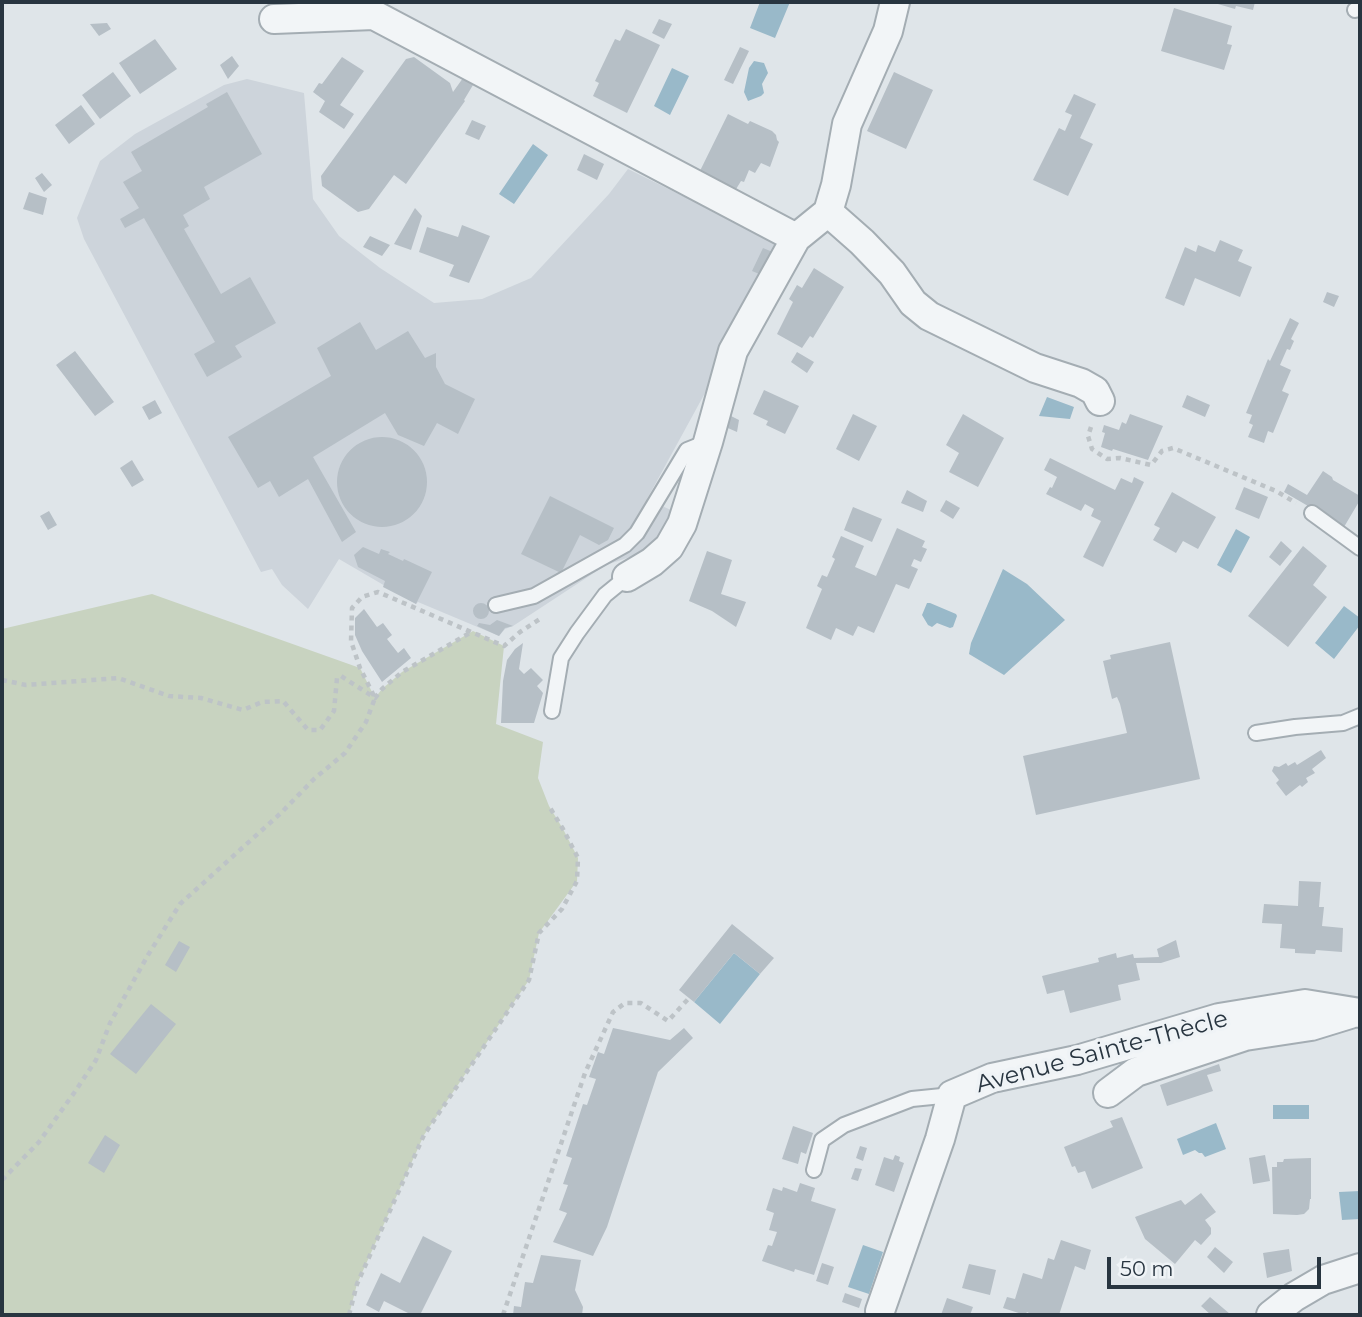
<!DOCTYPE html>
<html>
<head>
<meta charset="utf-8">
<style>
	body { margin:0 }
	#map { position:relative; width:1362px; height:1317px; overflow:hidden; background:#dfe5e9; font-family:Montserrat,sans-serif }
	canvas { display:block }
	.frame { position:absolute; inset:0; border:4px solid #283540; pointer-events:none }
	.scale { position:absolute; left:1107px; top:1257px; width:214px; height:32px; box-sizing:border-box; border:4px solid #283540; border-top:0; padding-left:9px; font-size:21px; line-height:24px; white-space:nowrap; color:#283540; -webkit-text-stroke:5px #eff3f6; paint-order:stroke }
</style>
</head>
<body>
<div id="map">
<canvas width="1362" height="1317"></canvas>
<div class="frame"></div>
<div class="scale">50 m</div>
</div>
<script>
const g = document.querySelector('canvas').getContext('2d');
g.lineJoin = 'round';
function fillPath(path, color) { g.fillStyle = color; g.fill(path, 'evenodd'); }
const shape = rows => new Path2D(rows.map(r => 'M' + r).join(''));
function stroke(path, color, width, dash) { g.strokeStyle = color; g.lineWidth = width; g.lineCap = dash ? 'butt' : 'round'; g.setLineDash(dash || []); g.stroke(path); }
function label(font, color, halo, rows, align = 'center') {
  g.font = font + ' Montserrat,sans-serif'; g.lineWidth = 7; g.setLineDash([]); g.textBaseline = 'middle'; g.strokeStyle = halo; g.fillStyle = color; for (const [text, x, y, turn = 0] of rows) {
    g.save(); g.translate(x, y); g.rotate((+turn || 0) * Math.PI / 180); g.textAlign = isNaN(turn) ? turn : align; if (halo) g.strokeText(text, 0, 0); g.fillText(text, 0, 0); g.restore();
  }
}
fillPath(shape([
	[247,79,304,93,313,199,339,236,380,268,434,303,482,299,531,278,609,194,628,169,778,243,705,393,647,499,673,511,663,533,642,553,606,565,513,626,505,629,499,636,418,602,416,604,339,559,308,609,282,585,272,569,261,572,84,239,77,218,100,161,135,134,224,85]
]), '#cdd4db');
fillPath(shape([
	[152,594,360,668,375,698,382,689,402,672,473,631,504,646,496,724,543,742,538,778,549,806,563,829,578,858,577,881,539,933,529,980,424,1135,357,1284,349,1315,2,1315,2,629]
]), '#c8d3c0');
fillPath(shape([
	[760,2,790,2,775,38,750,28],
	[754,61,764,63,768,73,762,84,764,93,761,96,748,101,744,92,749,68],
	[672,68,689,76,670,115,654,106],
	[533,144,548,155,514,204,499,194],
	[1047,397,1074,407,1070,419,1039,416],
	[1236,529,1250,537,1231,573,1217,565],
	[1003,569,1027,584,1065,620,1004,675,969,654,971,643],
	[927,603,930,603,956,614,957,616,953,627,950,628,937,623,932,627,928,625,922,615],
	[1344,606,1360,618,1360,625,1334,659,1315,643],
	[734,953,760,974,720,1024,694,1002],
	[1273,1105,1309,1105,1309,1119,1273,1119],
	[1216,1123,1226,1149,1205,1157,1202,1153,1199,1153,1195,1150,1183,1155,1177,1139],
	[1360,1191,1360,1219,1342,1220,1339,1192],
	[863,1245,883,1252,869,1294,848,1287]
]), '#99b9c9');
fillPath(shape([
	[1211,2,1255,2,1253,10,1236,6,1235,9],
	[1174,8,1232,26,1227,44,1232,45,1224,70,1161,51],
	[659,19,672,24,664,39,652,33],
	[107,23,111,29,99,36,90,24],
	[626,29,660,45,627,113,593,96,599,83,595,81,615,39,620,41],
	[155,39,177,69,140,94,119,63],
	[740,47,749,51,733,84,724,80],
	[232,56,239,66,228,79,220,65],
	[342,57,364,71,340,105,354,114,344,129,319,112,325,101,313,92,319,83,322,84],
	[414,57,450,83,453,92,463,78,473,85,464,100,465,101,406,184,394,175,369,209,358,212,322,186,321,176,406,59],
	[113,72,131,96,100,119,82,95],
	[894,72,933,90,906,149,867,131],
	[227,92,262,154,204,187,210,199,183,215,189,226,184,229,221,294,250,277,276,323,235,346,242,357,207,377,194,354,215,342,144,218,125,228,120,219,139,208,123,182,142,171,131,152,208,107,206,104],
	[1074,94,1096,104,1080,138,1093,144,1068,196,1033,180,1059,128,1065,131,1072,115,1065,112],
	[81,105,95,124,69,144,55,125],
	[728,114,748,124,750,121,772,131,776,135,777,140,779,142,770,167,761,163,755,173,749,170,744,182,741,181,730,199,696,179],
	[472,120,486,126,479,140,465,134],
	[584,154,604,164,597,180,577,170],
	[42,173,52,185,44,192,35,178],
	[29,192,47,198,43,215,23,209],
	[415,208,422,216,411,250,394,244],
	[462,225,490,236,469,283,449,276,454,265,419,252,427,227,458,237],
	[370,236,390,245,382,256,363,247],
	[1220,240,1243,250,1238,261,1252,267,1240,297,1195,278,1184,306,1165,298,1185,247,1196,252,1198,245,1215,252],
	[763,248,775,253,764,276,752,271],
	[814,268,844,287,813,338,810,336,802,348,777,334,793,302,789,299,797,285,802,288],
	[1327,292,1339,296,1334,307,1323,302],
	[1290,318,1299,323,1291,339,1294,341,1290,350,1287,349,1280,365,1291,370,1282,391,1289,394,1273,433,1268,431,1264,443,1248,437,1253,425,1249,423,1252,415,1246,413,1268,359,1270,361],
	[360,322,376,350,408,331,425,358,436,353,436,367,445,384,475,399,458,434,437,423,424,446,398,435,385,413,313,457,356,532,342,542,308,479,279,497,270,481,258,488,228,437,331,376,317,348],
	[75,351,114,402,95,416,56,365],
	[797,352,814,362,807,373,791,362],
	[764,390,799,406,785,434,766,425,768,421,753,414],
	[1187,395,1210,405,1205,417,1182,407],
	[155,400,162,413,149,420,142,407],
	[725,413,739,420,737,432,721,425],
	[853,414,877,426,859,461,836,449],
	[963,414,1004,438,978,487,949,472,959,453,946,445],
	[1130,414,1163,426,1148,460,1113,449,1112,451,1101,447,1105,433,1102,432,1104,425,1119,430,1122,422,1126,424],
	'337 482a45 45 0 1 1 90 0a45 45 0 1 1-90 0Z',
	[1050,458,1115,490,1121,478,1132,483,1134,477,1144,482,1103,567,1083,557,1101,521,1091,516,1094,509,1085,504,1081,511,1046,494,1050,487,1052,488,1057,477,1044,470],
	[132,460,144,480,132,487,120,468],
	[1323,471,1332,477,1333,480,1360,496,1360,500,1344,527,1284,492,1288,484,1307,495],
	[1244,487,1268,497,1259,519,1235,509],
	[907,490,927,501,923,512,901,503],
	[1172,492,1216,517,1198,549,1183,541,1176,553,1153,540,1160,528,1154,525],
	[550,496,614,528,608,540,599,545,580,535,561,573,521,554],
	[946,500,960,508,953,519,940,511],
	[853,507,882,519,872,542,844,530],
	[49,511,57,525,48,530,40,516],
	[897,528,925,541,922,547,927,549,921,562,914,559,911,566,918,569,909,589,896,584,874,633,858,626,853,636,836,628,831,640,806,628,822,589,817,586,822,575,827,577,835,559,832,557,841,536,864,546,855,567,876,576],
	[1281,541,1292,551,1280,566,1269,557],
	[1303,546,1327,566,1313,585,1327,597,1288,647,1248,616],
	[363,547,379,554,381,549,390,552,388,554,403,561,404,559,432,572,416,604,383,587,385,581,358,567,354,555],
	[707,551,732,560,721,594,746,602,736,627,712,611,689,601],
	'473 611a8 8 0 1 1 16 0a8 8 0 1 1-16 0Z',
	[364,609,377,627,383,623,392,635,387,639,398,653,404,648,411,658,382,682,362,651,355,635,355,618],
	[497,620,513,626,505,628,499,636,477,626,479,623,490,625],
	[1170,642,1200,779,1036,815,1023,756,1127,733,1120,704,1117,697,1112,699,1103,661,1111,659,1110,655],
	[523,643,519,669,524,674,531,668,543,680,537,686,543,693,534,723,501,723,503,681,507,660,515,649],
	[1321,750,1326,758,1312,769,1315,773,1306,778,1308,782,1302,787,1300,785,1286,796,1276,783,1279,780,1272,771,1274,766,1279,767,1286,763,1288,766,1295,762,1297,765],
	[1299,881,1321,882,1319,907,1324,907,1322,926,1343,928,1342,952,1316,950,1315,954,1295,953,1295,949,1280,948,1282,924,1262,923,1264,904,1298,906],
	[732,924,774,958,760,974,734,953,694,1002,679,990],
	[1176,940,1180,957,1161,963,1136,963,1140,980,1118,985,1121,1000,1070,1013,1064,990,1047,994,1042,976,1099,962,1098,958,1116,953,1117,958,1133,954,1134,958,1159,957,1157,949],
	[179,941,190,947,176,972,165,965],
	[151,1004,176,1024,136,1074,110,1054],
	[613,1028,670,1040,684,1028,693,1038,658,1072,607,1227,593,1256,553,1242,567,1213,559,1210,568,1185,563,1184,572,1158,566,1156,583,1104,587,1105,596,1079,589,1077,598,1052,604,1054],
	[1219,1064,1221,1071,1207,1075,1213,1091,1167,1106,1160,1085],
	[1122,1117,1143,1168,1092,1189,1085,1171,1078,1173,1075,1166,1072,1167,1064,1147,1113,1127,1110,1121],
	[793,1126,813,1133,806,1154,801,1152,798,1164,782,1159],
	[105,1135,120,1145,104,1173,88,1163],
	[860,1146,867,1148,863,1161,856,1158],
	[895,1155,900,1157,899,1161,904,1163,894,1192,875,1185,884,1157,893,1160],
	[1265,1155,1270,1181,1253,1184,1249,1158],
	[1311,1158,1311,1199,1310,1199,1309,1209,1304,1214,1297,1215,1273,1214,1272,1167,1277,1167,1277,1162,1283,1162,1284,1159],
	[855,1168,862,1169,858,1181,851,1179],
	[800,1183,815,1188,811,1201,836,1209,814,1275,795,1269,794,1272,762,1261,768,1245,772,1246,777,1232,769,1230,774,1213,766,1210,773,1188,782,1191,783,1187,797,1192],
	[1201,1193,1216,1212,1205,1220,1211,1228,1211,1234,1201,1245,1195,1240,1175,1264,1145,1239,1135,1217,1181,1200,1185,1205],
	[423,1236,452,1251,420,1315,412,1315,384,1301,379,1312,366,1305,381,1273,400,1283],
	[1061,1240,1091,1250,1085,1270,1075,1266,1059,1315,1029,1315,1029,1313,1027,1312,1025,1315,1003,1308,1007,1297,1015,1299,1023,1273,1042,1279,1048,1258,1054,1260],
	[1215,1247,1233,1262,1224,1273,1207,1257],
	[1289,1249,1292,1271,1267,1278,1263,1253],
	[541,1255,581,1260,575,1290,583,1307,582,1315,513,1315,514,1306,521,1307,525,1282,533,1283],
	[822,1263,834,1267,828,1285,816,1281],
	[969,1264,996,1270,990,1295,962,1288],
	[845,1293,862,1299,859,1308,842,1302],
	[1210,1297,1230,1314,1228,1315,1211,1315,1201,1306],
	[947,1298,973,1307,970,1315,941,1315]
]), '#b6bfc6');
const service = shape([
	[1355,10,1360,9],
	[1312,513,1360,548],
	[496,605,534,596,625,545,637,533,687,450,707,442],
	[552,711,561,658,577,633,605,595,627,577],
	[1256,733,1295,727,1343,723,1360,716],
	[814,1170,822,1140,844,1125,912,1099,952,1095]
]);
const minor = shape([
	[274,19,374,15,796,238],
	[828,212,862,242,892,273,913,303,929,316,1035,368,1081,383,1095,391,1100,401],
	[627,577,652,562,669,547,682,524,708,442,733,351,796,238,828,212,836,185,847,124,888,31,895,2],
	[1108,1093,1136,1072,1245,1036,1311,1026,1350,1014],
	[880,1311,940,1139,952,1095,992,1078,1077,1060,1219,1018,1305,1004,1360,1013],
	[1271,1315,1294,1297,1323,1280,1360,1268]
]);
stroke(service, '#a4adb3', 18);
stroke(minor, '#a4adb3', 32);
stroke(shape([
	[1091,427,1088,436,1092,449,1107,459,1120,458,1151,465,1162,451,1173,448,1276,491,1296,503],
	[2,680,26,685,118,678,169,696,201,698,243,710,262,702,283,701,308,730,320,730,334,711,337,678,341,676,375,698,382,689,402,672,473,631],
	[2,1180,39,1142,74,1093,96,1060,110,1023,148,955,180,904,281,813,314,779,345,753,366,722,375,698,360,668,351,641,352,608,362,597,378,592,504,646,520,632,543,617],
	[349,1315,357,1284,424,1135,529,980,539,933,562,909,577,881,578,858,563,829,549,806],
	[503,1315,585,1073,613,1012,625,1003,641,1003,668,1021,689,998]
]), '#bdc3c7', 4.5, [5, 5]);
stroke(service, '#f2f5f7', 14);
stroke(minor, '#f2f5f7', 28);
label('24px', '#283540', '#eff3f6', [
	["Avenue Sainte-Thècle",1102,1052,-15]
]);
</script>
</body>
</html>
